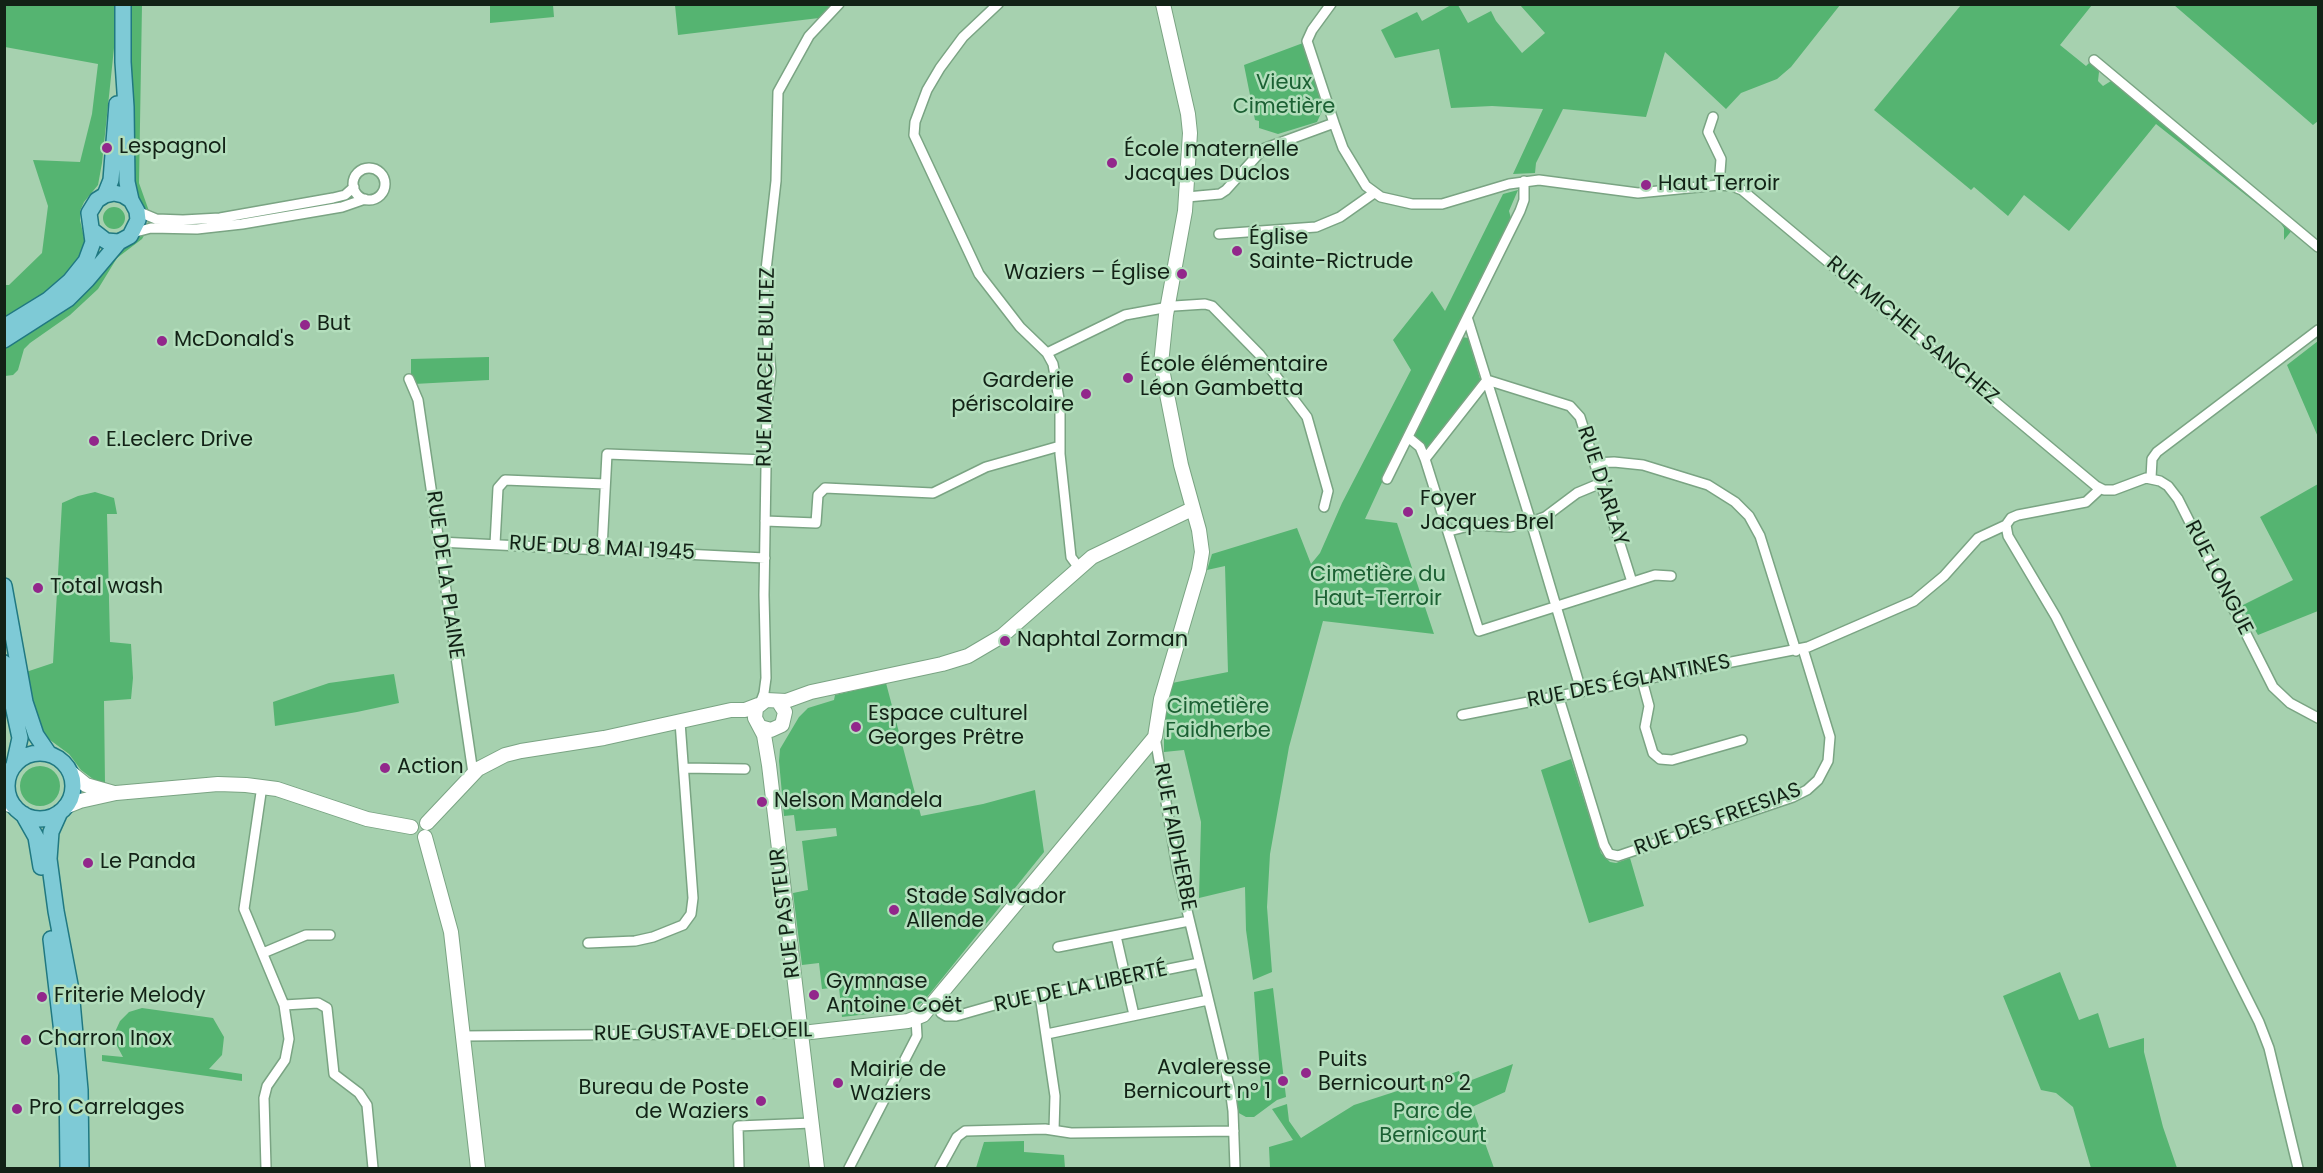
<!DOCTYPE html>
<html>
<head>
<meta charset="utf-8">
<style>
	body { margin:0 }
	#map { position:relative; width:2323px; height:1173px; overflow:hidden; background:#a6d1af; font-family:Poppins,sans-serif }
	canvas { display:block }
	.frame { position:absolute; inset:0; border:6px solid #122216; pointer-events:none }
</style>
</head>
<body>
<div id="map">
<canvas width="2323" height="1173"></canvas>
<div class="frame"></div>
</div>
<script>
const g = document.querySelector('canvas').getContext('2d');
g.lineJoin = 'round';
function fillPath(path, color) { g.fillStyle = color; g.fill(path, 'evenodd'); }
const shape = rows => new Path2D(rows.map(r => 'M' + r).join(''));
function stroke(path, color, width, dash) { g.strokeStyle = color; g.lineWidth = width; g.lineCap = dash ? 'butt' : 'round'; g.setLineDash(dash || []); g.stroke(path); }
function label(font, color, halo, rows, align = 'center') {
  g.font = font + ' Poppins,sans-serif'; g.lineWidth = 5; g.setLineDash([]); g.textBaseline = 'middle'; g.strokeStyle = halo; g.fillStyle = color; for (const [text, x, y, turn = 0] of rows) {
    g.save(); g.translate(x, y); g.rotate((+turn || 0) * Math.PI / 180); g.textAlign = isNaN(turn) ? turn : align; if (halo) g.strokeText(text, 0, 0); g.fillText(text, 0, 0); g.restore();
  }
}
fillPath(shape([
	[4,5,114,5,114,48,102,163,98,185,84,202,80,211,80,220,85,242,82,252,67,273,49,290,5,319,5,285,9,285,42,253,48,206,33,160,80,162,92,114,98,64,5,47],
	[129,5,142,5,139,183,150,214,145,211,135,197,129,71],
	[490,5,553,5,554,17,490,23],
	[675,5,833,5,819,18,678,35],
	[1451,5,1458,5,1468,23,1491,11,1496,21,1522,53,1545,33,1520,5,1840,5,1791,67,1777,79,1741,93,1726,109,1665,52,1646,117,1563,109,1536,163,1535,173,1513,174,1543,109,1492,106,1451,108,1439,49,1395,58,1381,30,1417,12,1422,21],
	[1961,5,2092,5,2060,45,2086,66,2091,61,2097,67,2099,72,2098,81,2103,86,2111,81,2226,172,2293,229,2284,240,2284,228,2280,222,2156,124,2069,231,2024,195,2008,216,1974,187,1971,190,1874,110],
	[2174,5,2318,5,2318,121,2313,125],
	[1303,43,1323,109,1317,122,1278,134,1259,128,1259,121,1255,120,1244,65],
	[1518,190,1509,211,1512,222,1397,450,1365,519,1397,523,1434,634,1323,621,1289,747,1270,854,1267,907,1272,972,1253,980,1246,930,1245,887,1199,898,1201,822,1184,750,1164,752,1164,720,1172,683,1228,672,1225,566,1207,570,1212,554,1297,528,1311,564,1320,553,1342,503,1411,370,1393,340,1432,291,1445,311,1503,194],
	'103 218a11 11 0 1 1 22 0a11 11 0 1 1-22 0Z',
	[146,232,142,239,117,258,98,289,70,315,30,343,24,349,18,370,13,375,5,376,5,348,8,344,107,259,138,236],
	[1462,337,1468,338,1481,382,1426,452,1412,436],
	[2318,341,2318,437,2287,365],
	[489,357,489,380,414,384,411,378,411,359],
	[2318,484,2318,611,2258,635,2241,606,2293,580,2260,517],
	[95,492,114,498,117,514,107,514,110,642,131,644,133,678,131,699,104,701,105,784,93,779,81,770,69,754,46,737,31,699,26,672,53,663,62,503,78,496],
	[394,674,399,703,357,712,275,726,273,702,329,683],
	[886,683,921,816,983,804,1035,790,1044,852,923,1002,910,1009,842,1017,839,987,822,989,819,963,802,965,793,893,808,890,802,841,837,836,836,828,796,831,794,815,784,816,779,761,780,749,799,717,808,708,834,700,835,695],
	[1571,759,1601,853,1610,862,1616,863,1630,858,1644,906,1589,923,1541,770],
	'20 786a20 20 0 1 1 40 0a20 20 0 1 1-40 0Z',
	[2060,972,2079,1020,2098,1013,2109,1048,2144,1038,2144,1052,2163,1127,2177,1168,2091,1168,2073,1107,2056,1093,2041,1090,2003,996],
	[1273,988,1286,1097,1277,1100,1254,1117,1246,1117,1237,1112,1236,1094,1261,1086,1254,992],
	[142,1008,213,1018,224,1037,222,1055,209,1069,242,1074,242,1081,102,1061,102,1055,123,1057,115,1042,115,1032,120,1021,129,1012],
	[1513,1064,1505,1092,1472,1107,1494,1168,1270,1168,1269,1147,1293,1140,1272,1109,1287,1104,1289,1121,1301,1138,1354,1105,1459,1071,1464,1083],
	[1024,1141,1024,1152,1064,1155,1065,1168,976,1168,984,1142]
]), '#55b471');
const street = shape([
	[998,4,963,37,940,68,927,90,915,122,914,135,979,274,1020,327,1047,353,1053,364,1060,405,1060,454,1071,557,1079,568],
	[1331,4,1312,30,1307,41,1334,123],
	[2094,60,2318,247],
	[1713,117,1708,132,1721,159,1719,185],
	'353 184a16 16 0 1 1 32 0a16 16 0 1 1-32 0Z',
	[1187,197,1220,194,1226,190,1263,149,1334,123,1343,148,1366,186,1381,197,1412,204,1442,204,1509,184,1539,180,1638,193,1719,185,1732,186,1742,190,2096,486,2104,490,2114,490,2146,478,2160,481,2168,486,2178,499,2273,687,2290,703,2318,718],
	[137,211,156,219,183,220,220,218,333,198,345,195,354,187],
	[132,233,151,228,197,229,242,224,342,207,365,199],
	[1219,234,1316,227,1340,217,1374,193],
	[1468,320,1531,522,1581,690],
	[1047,353,1125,315,1174,306,1205,304,1212,306,1260,355,1307,417,1328,491,1324,507],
	[409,379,418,400,473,773],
	[1408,437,1420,447,1425,459,1479,631,1655,575,1671,576],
	[1425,459,1487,380,1570,406,1580,417,1632,582],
	[1595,463,1614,462,1643,465,1708,485,1735,502,1749,516,1760,536,1796,651],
	[2151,478,2152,459,2157,452,2318,330],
	[1387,479,1520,211,1524,200,1524,181],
	[765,521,816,523,818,495,825,488,933,493,986,467,1060,446],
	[2006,525,2008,536,2056,617,2259,1022,2269,1048,2298,1168],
	[2006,525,2011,518,2018,515,2086,502,2100,489],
	[1449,531,1473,525,1510,527,1531,522,1545,517,1577,493,1601,483],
	[439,542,765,558],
	[495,544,498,488,505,480,605,484],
	[602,549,607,454,766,460],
	[1642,680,1649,706,1645,727,1653,753,1660,759,1672,760,1742,740],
	[1558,695,1604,845,1609,854,1618,856,1793,797,1807,790,1818,780,1828,761,1830,737,1803,649],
	[760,704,764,693,766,678,764,595,767,403,771,372,764,300,765,279,776,181,778,92,809,36,839,4],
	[1462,715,1808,647,1914,601,1944,576,1978,538,2006,525],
	[1155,737,1178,873,1230,1089,1233,1111,1235,1168],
	[684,768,745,769],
	[262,786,244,909,284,1005,289,1039,285,1060,267,1086,264,1098,266,1168],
	[1116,936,1134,1015],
	[588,943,635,941,653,937,683,925,691,914,693,898,680,722],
	[1058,947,1189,921],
	[263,953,306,935,330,935],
	[1040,995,1055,1096,1054,1130],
	[936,1001,941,1013,946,1016,956,1016,1005,1002,1199,963],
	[284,1005,318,1003,327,1008,334,1074,359,1093,367,1105,373,1168],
	[1047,1034,1208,1000],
	[463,1036,802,1033],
	[739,1168,738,1126,812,1123],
	[849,1168,917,1036,916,1019],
	[940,1168,957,1137,965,1131,1045,1129,1071,1133,1234,1131]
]);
const secondary = shape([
	[760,727,771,730,782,725,785,712,778,701],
	[70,772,86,785,114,793],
	[4,780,8,776],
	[4,803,15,807],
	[65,807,80,801,116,793,218,784,246,785,277,789,367,819,411,827],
	[427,823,478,769,505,755,521,751,604,738,731,710,745,710,758,705],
	[425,837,451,932,478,1168],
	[802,1033,908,1021,923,1015,1155,737,1161,699,1199,570,1202,552,1199,530,1181,465,1161,364,1166,315,1185,211,1190,133,1188,114,1163,4],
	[817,1168,769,765,764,735,755,718,756,708,766,700,786,701,811,692,942,664,968,656,1002,636,1092,557,1192,509]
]);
const primary = shape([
	[105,195,111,180,117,104],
	[93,231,106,241,119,242,130,236,138,220,137,211,131,200,127,182,126,107,123,62,123,4],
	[4,327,48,300,70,281,86,261,93,242,89,213,97,200,105,195,114,193,123,195,131,200],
	[4,340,68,299,87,280,119,242],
	[4,586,25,702,36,735,49,754],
	[4,663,20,738,14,765],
	'7 786a33 33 0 1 1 66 0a33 33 0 1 1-66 0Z',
	[60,812,51,832,49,859,56,911,71,990,80,1090,81,1168],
	[23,814,36,837,41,867],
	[51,939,67,1075,68,1168]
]);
stroke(street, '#7aa483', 12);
stroke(secondary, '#7aa483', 16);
stroke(primary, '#207881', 18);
stroke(street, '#fff', 9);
stroke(secondary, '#fff', 14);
stroke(primary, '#7ecad6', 15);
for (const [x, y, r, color] of [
	[107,148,6,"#92278b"],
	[1112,163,6,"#92278b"],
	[1646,185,6,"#92278b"],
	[1237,251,6,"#92278b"],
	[1182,274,6,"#92278b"],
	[305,325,6,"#92278b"],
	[162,341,6,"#92278b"],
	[1128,378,6,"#92278b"],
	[1086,394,6,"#92278b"],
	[94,441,6,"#92278b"],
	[1408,512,6,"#92278b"],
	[38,588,6,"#92278b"],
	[1005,641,6,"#92278b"],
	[856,727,6,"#92278b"],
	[385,768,6,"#92278b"],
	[762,802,6,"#92278b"],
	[88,863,6,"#92278b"],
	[894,910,6,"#92278b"],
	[814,995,6,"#92278b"],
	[42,997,6,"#92278b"],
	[26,1040,6,"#92278b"],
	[1306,1073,6,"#92278b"],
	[1283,1081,6,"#92278b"],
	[838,1083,6,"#92278b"],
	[761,1101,6,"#92278b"],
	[17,1109,6,"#92278b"]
]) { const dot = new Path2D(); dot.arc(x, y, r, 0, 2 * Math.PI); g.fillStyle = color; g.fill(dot); stroke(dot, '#b3debc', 2); }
label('21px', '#1b6033', '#b3debc', [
	["Vieux",1284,84],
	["Cimetière",1284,108],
	["Cimetière du",1378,576],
	["Haut-Terroir",1378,600],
	["Cimetière",1218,708],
	["Faidherbe",1218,732],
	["Parc de",1433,1113],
	["Bernicourt",1433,1137]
]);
label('21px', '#122216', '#b3debc', [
	["Lespagnol",119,148],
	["École maternelle",1124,151],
	["Jacques Duclos",1124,175],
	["Haut Terroir",1658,185],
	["Église",1249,239],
	["Sainte-Rictrude",1249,263],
	["Waziers – Église",1170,274,"right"],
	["But",317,325],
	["McDonald's",174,341],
	["École élémentaire",1140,366],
	["Léon Gambetta",1140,390],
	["Garderie",1074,382,"right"],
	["périscolaire",1074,406,"right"],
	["E.Leclerc Drive",106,441],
	["Foyer",1420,500],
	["Jacques Brel",1420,524],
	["Total wash",50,588],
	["Naphtal Zorman",1017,641],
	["Espace culturel",868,715],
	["Georges Prêtre",868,739],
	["Action",397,768],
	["Nelson Mandela",774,802],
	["Le Panda",100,863],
	["Stade Salvador",906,898],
	["Allende",906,922],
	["Gymnase",826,983],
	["Antoine Coët",826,1007],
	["Friterie Melody",54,997],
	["Charron Inox",38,1040],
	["Puits",1318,1061],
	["Bernicourt n° 2",1318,1085],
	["Avaleresse",1271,1069,"right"],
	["Bernicourt n° 1",1271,1093,"right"],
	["Mairie de",850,1071],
	["Waziers",850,1095],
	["Bureau de Poste",749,1089,"right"],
	["de Waziers",749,1113,"right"],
	["Pro Carrelages",29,1109]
], 'left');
label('21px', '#122216', '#b3debc', [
	["RUE MICHEL SANCHEZ",1912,331,40],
	["RUE MARCEL BULTEZ",767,367,-89],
	["RUE D'ARLAY",1602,486,72],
	["RUE DU 8 MAI 1945",602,549,3],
	["RUE DE LA PLAINE",444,575,82],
	["RUE LONGUE",2218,578,63],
	["RUE DES ÉGLANTINES",1629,682,-11],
	["RUE DES FREESIAS",1718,820,-20],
	["RUE FAIDHERBE",1174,837,79],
	["RUE PASTEUR",786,913,-97],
	["RUE DE LA LIBERTÉ",1081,988,-12],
	["RUE GUSTAVE DELOEIL",703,1033,-1]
]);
</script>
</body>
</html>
